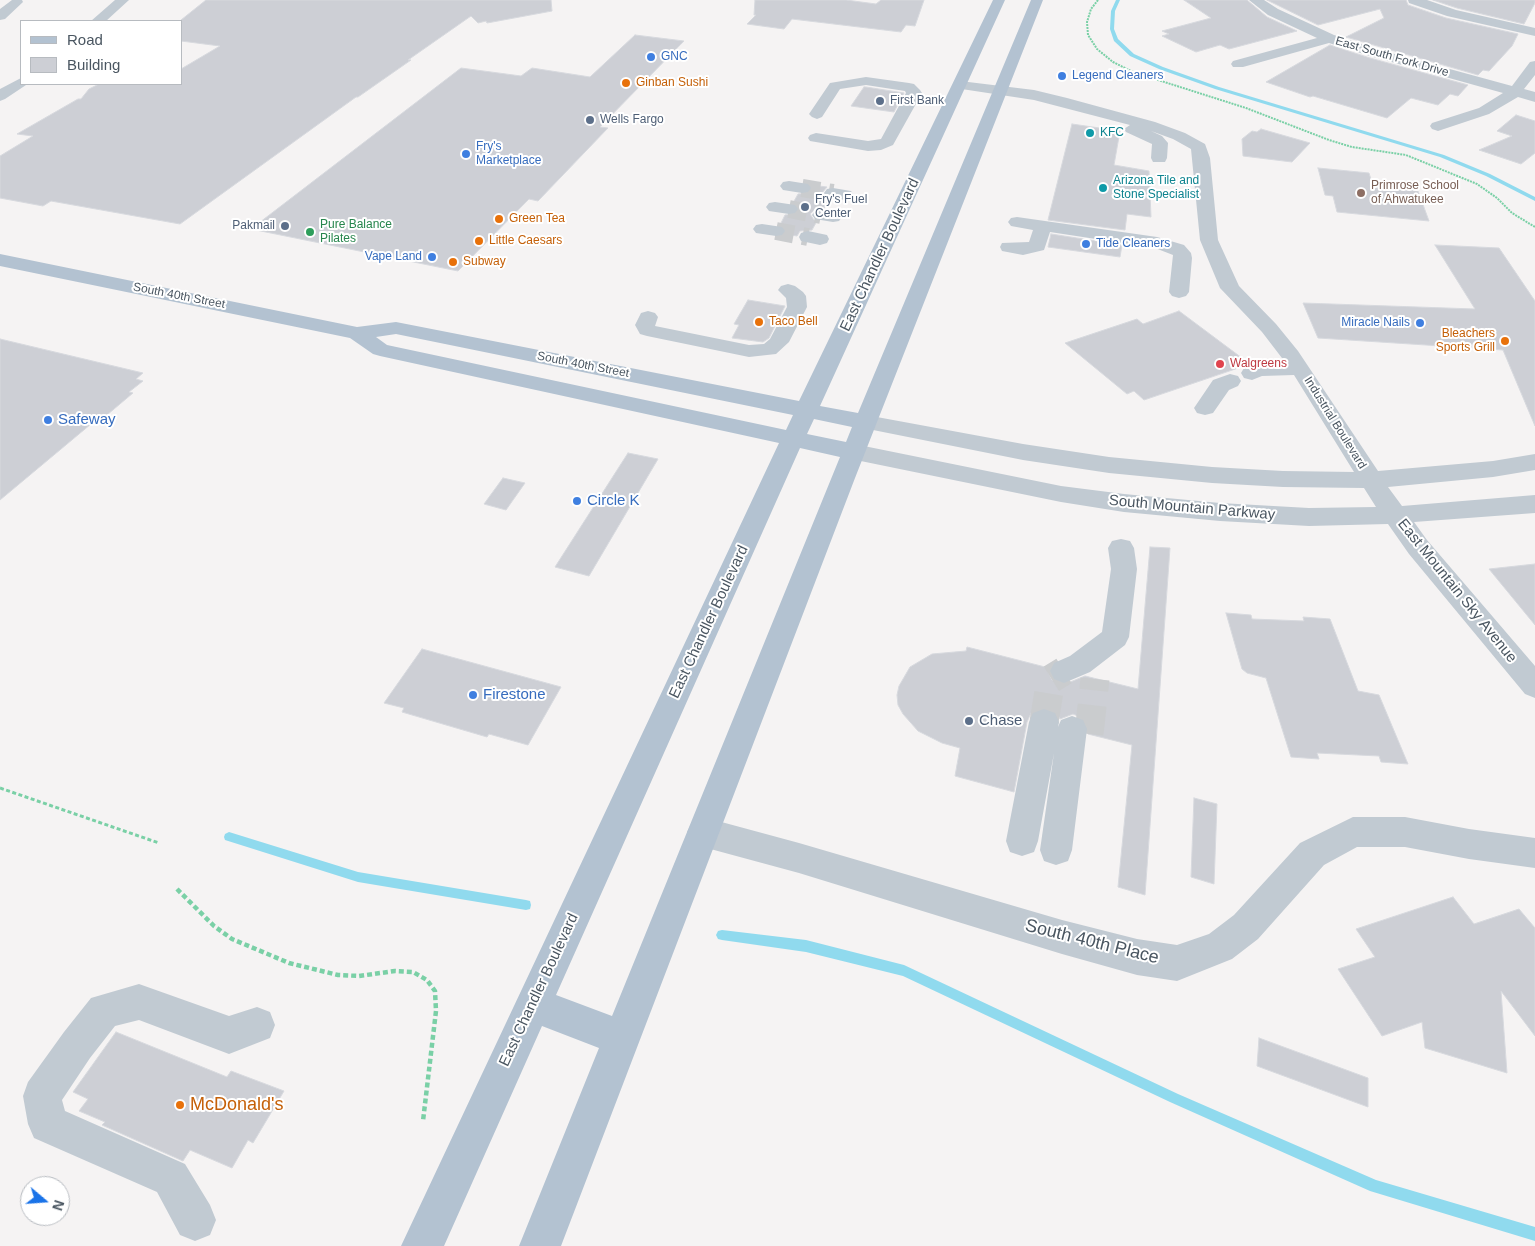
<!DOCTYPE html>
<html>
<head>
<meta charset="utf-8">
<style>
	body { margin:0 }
	#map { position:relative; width:1535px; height:1246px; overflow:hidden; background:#f5f3f3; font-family:Helvetica,sans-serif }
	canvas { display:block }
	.legend { position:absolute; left:20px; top:20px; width:162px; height:65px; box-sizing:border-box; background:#fff; border:1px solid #b7bbc0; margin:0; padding:6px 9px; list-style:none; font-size:15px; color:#4a5661 }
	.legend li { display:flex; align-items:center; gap:10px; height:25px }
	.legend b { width:25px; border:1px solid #b7bbc0 }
	.north { position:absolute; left:20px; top:1176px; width:50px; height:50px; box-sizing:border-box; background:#fff; border:1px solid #b7bbc0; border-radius:50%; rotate:108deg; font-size:14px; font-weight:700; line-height:20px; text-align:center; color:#4a5661 }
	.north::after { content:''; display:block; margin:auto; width:18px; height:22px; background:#1a73e8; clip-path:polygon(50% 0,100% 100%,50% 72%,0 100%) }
</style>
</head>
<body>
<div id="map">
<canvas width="1535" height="1246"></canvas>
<ul class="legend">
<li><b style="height:6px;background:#b3c2d1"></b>Road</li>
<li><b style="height:14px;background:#cdcfd5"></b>Building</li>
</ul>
<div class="north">N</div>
</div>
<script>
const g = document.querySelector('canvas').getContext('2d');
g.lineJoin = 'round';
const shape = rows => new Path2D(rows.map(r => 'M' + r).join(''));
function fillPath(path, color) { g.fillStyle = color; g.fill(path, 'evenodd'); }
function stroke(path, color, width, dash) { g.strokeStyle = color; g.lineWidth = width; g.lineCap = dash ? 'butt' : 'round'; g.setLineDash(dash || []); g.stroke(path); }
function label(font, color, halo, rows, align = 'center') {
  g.font = font + ' Helvetica,sans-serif'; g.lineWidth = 4; g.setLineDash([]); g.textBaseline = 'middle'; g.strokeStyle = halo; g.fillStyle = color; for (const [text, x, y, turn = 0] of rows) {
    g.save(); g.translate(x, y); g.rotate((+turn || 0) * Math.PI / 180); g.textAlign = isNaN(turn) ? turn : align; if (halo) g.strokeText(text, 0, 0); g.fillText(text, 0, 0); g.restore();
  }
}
fillPath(shape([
	[1116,0,1120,0,1115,11,1114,29,1118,39,1134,54,1163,67,1219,87,1444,155,1490,174,1535,197,1535,201,1486,176,1440,157,1215,89,1159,69,1130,56,1114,41,1110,29,1111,11,1116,0],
	[229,832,358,872,526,900,530,901,531,905,530,909,526,910,358,882,225,840,224,837,225,834,229,832],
	[722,930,806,940,904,965,1178,1094,1376,1180,1535,1227,1535,1241,1370,1191,1170,1102,903,976,806,952,722,940,718,939,716,935,718,931,722,930]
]), '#90daee');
const building = shape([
	[206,0,551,0,552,11,487,23,486,21,478,23,471,16,408,60,411,60,358,97,356,97,180,224,51,201,43,206,0,198,0,156,33,136,17,134,78,99,81,99,89,89,99,84,181,84,181,69,220,46,181,41,181,20,206,0],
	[755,0,846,0,876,4,881,0,924,0,915,26,906,25,901,32,792,19,784,29,747,24,756,15,754,15,755,0],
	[1184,0,1247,0,1267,17,1297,31,1229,49,1220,45,1196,52,1162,36,1169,34,1162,31,1211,18,1184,0],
	[1267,0,1406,0,1408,5,1446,18,1518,34,1512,46,1489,71,1483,70,1478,75,1346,37,1384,18,1380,9,1318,25,1267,0],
	[1433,0,1535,0,1535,3,1524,24,1457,8,1433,0],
	[635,35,684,41,600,127,608,128,538,201,529,199,458,271,251,229,461,68,521,76,532,68,590,77,635,35],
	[1330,45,1370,58,1468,85,1458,96,1450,94,1438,105,1411,98,1387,118,1313,96,1310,97,1266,82,1330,45],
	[864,87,866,87,904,93,894,112,851,106,864,87],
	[1516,115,1535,121,1535,153,1521,164,1479,150,1512,136,1497,131,1516,115],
	[1072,124,1120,131,1114,165,1149,171,1151,217,1127,214,1125,230,1048,220,1072,124],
	[1261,129,1310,143,1292,162,1243,156,1242,139,1252,131,1257,132,1261,129],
	[1318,168,1369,173,1373,186,1418,191,1429,221,1337,212,1333,196,1325,195,1318,168],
	[811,185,827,187,822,193,826,198,829,199,824,209,815,209,810,214,814,220,817,221,812,230,800,231,797,236,785,234,786,230,780,225,785,215,796,214,800,209,796,204,793,203,798,194,810,193,813,188,811,185],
	[1051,234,1122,245,1120,257,1048,247,1051,234],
	[1435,245,1499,248,1535,301,1535,426,1503,350,1318,338,1303,303,1475,309,1435,245],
	[748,300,785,306,769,338,763,342,732,338,739,325,734,324,748,300],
	[1179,311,1250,364,1144,400,1134,391,1127,394,1065,343,1137,319,1143,324,1179,311],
	[0,339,143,373,136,379,143,381,129,392,133,393,101,420,97,419,0,500,0,339],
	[628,453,658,459,589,576,555,567,628,453],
	[503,478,525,483,506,510,484,504,503,478],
	[1150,547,1170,548,1145,895,1118,887,1132,745,1088,734,1089,728,1085,719,1073,714,1060,719,1056,711,1045,707,1032,711,1027,722,1014,792,955,776,960,748,942,743,918,731,903,714,898,705,897,695,899,686,910,667,932,654,966,651,967,647,1049,668,1048,672,1052,680,1063,685,1085,676,1138,689,1150,547],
	[1535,564,1535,625,1489,569,1535,564],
	[1226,613,1251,615,1252,619,1304,621,1303,617,1330,619,1358,691,1379,695,1408,764,1381,762,1379,756,1317,753,1319,759,1291,757,1266,678,1247,673,1242,669,1226,613],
	[422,649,561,687,528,745,489,734,487,737,402,712,404,708,384,703,422,649],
	[1194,798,1217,804,1214,884,1191,877,1194,798],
	[1453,897,1474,924,1519,909,1535,928,1535,1036,1501,991,1507,1073,1425,1048,1422,1022,1382,1036,1338,969,1375,957,1356,929,1453,897],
	[116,1032,227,1077,231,1071,284,1091,253,1143,248,1140,232,1168,190,1150,183,1161,102,1125,105,1122,79,1111,88,1099,73,1092,116,1032],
	[1259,1038,1368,1078,1368,1107,1257,1066,1259,1038]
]);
fillPath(building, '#cdcfd5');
stroke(building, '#d7d9de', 1);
stroke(shape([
	[802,188,833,193],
	[789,209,821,215],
	[776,231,808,237]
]), '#caccce', 18, [18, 9]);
stroke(shape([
	[1044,722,1051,679,1064,671],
	[1089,734,1095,679]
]), '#caccce', 29, [29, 15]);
stroke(shape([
	[1098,0,1091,9,1087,22,1088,35,1097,49,1113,62,1133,72,1246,108,1329,140,1352,147,1406,155,1477,184,1497,198,1512,213,1535,227]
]), '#7ad0a6', 2, [2, 1]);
stroke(shape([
	[0,788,159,843]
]), '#7ad0a6', 3, [4, 2.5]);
stroke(shape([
	[177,889,214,926,232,939,289,963,338,975,359,976,395,971,413,972,427,980,435,991,436,1011,423,1121]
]), '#7ad0a6', 4.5, [5, 3]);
fillPath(shape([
	[12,0,22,0,23,2,5,19,0,20,0,9,12,0],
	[115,0,129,0,106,21,91,21,115,0],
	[1249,0,1264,0,1278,9,1334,35,1380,50,1512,86,1530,62,1535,61,1535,75,1524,89,1535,92,1535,102,1518,97,1489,114,1438,131,1432,129,1430,126,1432,123,1479,108,1503,93,1370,56,1329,43,1243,67,1233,67,1231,64,1233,61,1317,38,1268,15,1249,0],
	[1408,0,1427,0,1456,10,1535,28,1535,36,1447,16,1409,3,1408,0],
	[866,77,909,83,914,84,920,90,922,93,893,145,881,150,868,151,810,141,808,138,810,135,816,133,868,141,881,139,906,93,905,91,866,85,840,89,822,117,817,119,812,117,809,114,830,83,866,77],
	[21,78,21,84,27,84,26,85,5,99,0,101,0,89,21,78],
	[960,81,1034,90,1067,98,1155,122,1185,133,1205,144,1210,158,1218,240,1239,286,1276,324,1298,351,1378,471,1493,461,1535,454,1535,470,1493,477,1388,487,1402,506,1535,495,1535,513,1414,522,1427,540,1535,666,1535,698,1525,694,1409,554,1388,524,1309,526,1220,521,1124,512,1061,502,846,458,842,452,846,446,854,444,1061,486,1124,494,1220,503,1309,508,1376,507,1364,488,1283,487,1212,483,1109,473,1023,460,858,427,855,422,858,417,866,415,1023,444,1109,457,1212,467,1283,471,1354,472,1294,375,1262,376,1252,380,1244,378,1241,373,1244,368,1258,363,1285,362,1262,332,1220,288,1200,240,1191,149,1173,139,1151,131,1162,136,1168,143,1167,158,1165,162,1153,162,1151,158,1152,144,1126,132,1124,129,1130,125,1034,100,955,88,953,85,955,82,960,81],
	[789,181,808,184,811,188,808,192,802,193,783,190,780,186,783,182,789,181],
	[833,188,851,191,854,195,851,199,845,200,827,197,824,193,827,189,833,188],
	[775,202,795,205,798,209,795,213,789,214,769,211,766,207,769,203,775,202],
	[821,210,839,213,842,217,839,221,833,222,815,219,812,215,815,211,821,210],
	[1017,217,1157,237,1184,245,1191,253,1192,258,1189,292,1186,296,1179,298,1172,296,1169,292,1173,255,1155,248,1050,232,1044,250,1023,255,1002,251,1000,247,1002,243,1029,242,1033,230,1011,226,1008,222,1011,218,1017,217],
	[762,224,782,227,785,231,782,235,776,236,756,233,753,229,756,225,762,224],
	[808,231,827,235,829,239,827,243,820,245,801,241,799,237,801,233,808,231],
	[788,284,795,286,803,292,806,296,807,307,789,342,776,354,749,357,647,336,640,334,635,325,641,313,648,311,655,313,658,317,655,326,749,345,764,344,770,339,787,307,786,298,778,290,781,286,788,284],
	[1230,374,1238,376,1241,381,1238,386,1229,390,1213,413,1205,415,1197,413,1194,408,1213,380,1230,374],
	[1121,539,1130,541,1134,548,1137,569,1129,637,1125,645,1090,672,1064,683,1054,679,1050,671,1054,663,1070,656,1102,632,1111,569,1108,548,1112,541,1121,539],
	[1044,709,1055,713,1059,722,1058,727,1061,720,1072,716,1083,720,1087,729,1072,850,1068,861,1056,865,1044,861,1040,850,1054,753,1038,841,1034,852,1022,856,1010,852,1006,841,1029,722,1033,713,1044,709],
	[703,817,799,843,1062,920,1137,939,1177,945,1209,934,1234,915,1300,843,1353,817,1405,817,1469,829,1535,838,1535,868,1469,859,1405,847,1357,847,1324,865,1258,939,1232,959,1177,981,1137,975,1062,954,799,873,703,847,692,842,687,832,692,822,703,817],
	[139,984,229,1016,257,1007,270,1012,275,1025,270,1038,229,1054,139,1020,115,1026,90,1058,62,1100,65,1111,185,1164,210,1205,216,1220,210,1235,195,1241,180,1235,157,1192,34,1138,28,1124,23,1096,28,1082,64,1032,91,998,139,984]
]), '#c1cad2');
fillPath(shape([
	[993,0,1005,0,820,406,858,413,1031,0,1043,0,855,478,561,1246,519,1246,599,1048,542,1026,444,1246,401,1246,779,443,380,356,373,354,350,338,0,266,0,254,357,327,396,322,799,401,993,0],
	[396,334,793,415,786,430,387,345,376,337,396,334],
	[814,419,852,427,846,442,807,434,814,419],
	[800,448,840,457,612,1016,556,995,800,448]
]), '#b3c2d1');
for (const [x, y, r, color] of [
	[651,57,5,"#3f7fe0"],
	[1062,76,5,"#3f7fe0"],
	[626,83,5,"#e8710a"],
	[880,101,5,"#5c6f8a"],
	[590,120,5,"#5c6f8a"],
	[1090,133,5,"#0f9aa8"],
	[466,154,5,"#3f7fe0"],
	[1103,188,5,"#0f9aa8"],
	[1361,193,5,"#8d6e63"],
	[805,207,5,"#5c6f8a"],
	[499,219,5,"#e8710a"],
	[285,226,5,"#5c6f8a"],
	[310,232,5,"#2e9e5b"],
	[479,241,5,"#e8710a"],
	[1086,244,5,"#3f7fe0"],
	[432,257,5,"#3f7fe0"],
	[453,262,5,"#e8710a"],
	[759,322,5,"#e8710a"],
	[1420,323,5,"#3f7fe0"],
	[1505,341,5,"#e8710a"],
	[1220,364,5,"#e0444e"],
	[48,420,5,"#3f7fe0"],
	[577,501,5,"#3f7fe0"],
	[473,695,5,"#3f7fe0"],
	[969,721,5,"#5c6f8a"],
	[180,1105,5,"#e8710a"]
]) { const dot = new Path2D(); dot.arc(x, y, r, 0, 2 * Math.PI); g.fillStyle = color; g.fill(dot); stroke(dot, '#fff', 2); }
label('12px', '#366cbe', '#fff', [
	["GNC",661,57],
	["Legend Cleaners",1072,76],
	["Fry's",476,147],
	["Marketplace",476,161],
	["Tide Cleaners",1096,244],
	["Vape Land",422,257,"right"],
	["Miracle Nails",1410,323,"right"]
], 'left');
label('12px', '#4a5661', '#fff', [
	["East South Fork Drive",1392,57,16],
	["South 40th Street",179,296,11],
	["South 40th Street",583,365,11],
	["Industrial Boulevard",1335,423,58]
]);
label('12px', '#c56008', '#fff', [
	["Ginban Sushi",636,83],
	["Green Tea",509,219],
	["Little Caesars",489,241],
	["Subway",463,262],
	["Taco Bell",769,322],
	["Bleachers",1495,334,"right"],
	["Sports Grill",1495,348,"right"]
], 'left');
label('12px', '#4e5e75', '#fff', [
	["First Bank",890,101],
	["Wells Fargo",600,120],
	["Fry's Fuel",815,200],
	["Center",815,214],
	["Pakmail",275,226,"right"]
], 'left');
label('12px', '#0d838f', '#fff', [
	["KFC",1100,133],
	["Arizona Tile and",1113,181],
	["Stone Specialist",1113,195]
], 'left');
label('12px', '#785e54', '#fff', [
	["Primrose School",1371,186],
	["of Ahwatukee",1371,200]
], 'left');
label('12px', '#27864d', '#fff', [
	["Pure Balance",320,225],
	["Pilates",320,239]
], 'left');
label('12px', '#be3a42', '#fff', [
	["Walgreens",1230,364]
], 'left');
label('15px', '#4a5661', '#fff', [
	["East Chandler Boulevard",880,255,-65],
	["South Mountain Parkway",1192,508,5],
	["East Mountain Sky Avenue",1457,591,51],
	["East Chandler Boulevard",709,622,-65],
	["East Chandler Boulevard",539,990,-65]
]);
label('15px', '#366cbe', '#fff', [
	["Safeway",58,420],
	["Circle K",587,501],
	["Firestone",483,695]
], 'left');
label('15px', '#4e5e75', '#fff', [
	["Chase",979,721]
], 'left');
label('18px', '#4a5661', '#fff', [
	["South 40th Place",1092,942,14]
]);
label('18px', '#c56008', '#fff', [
	["McDonald's",190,1105]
], 'left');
</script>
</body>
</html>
